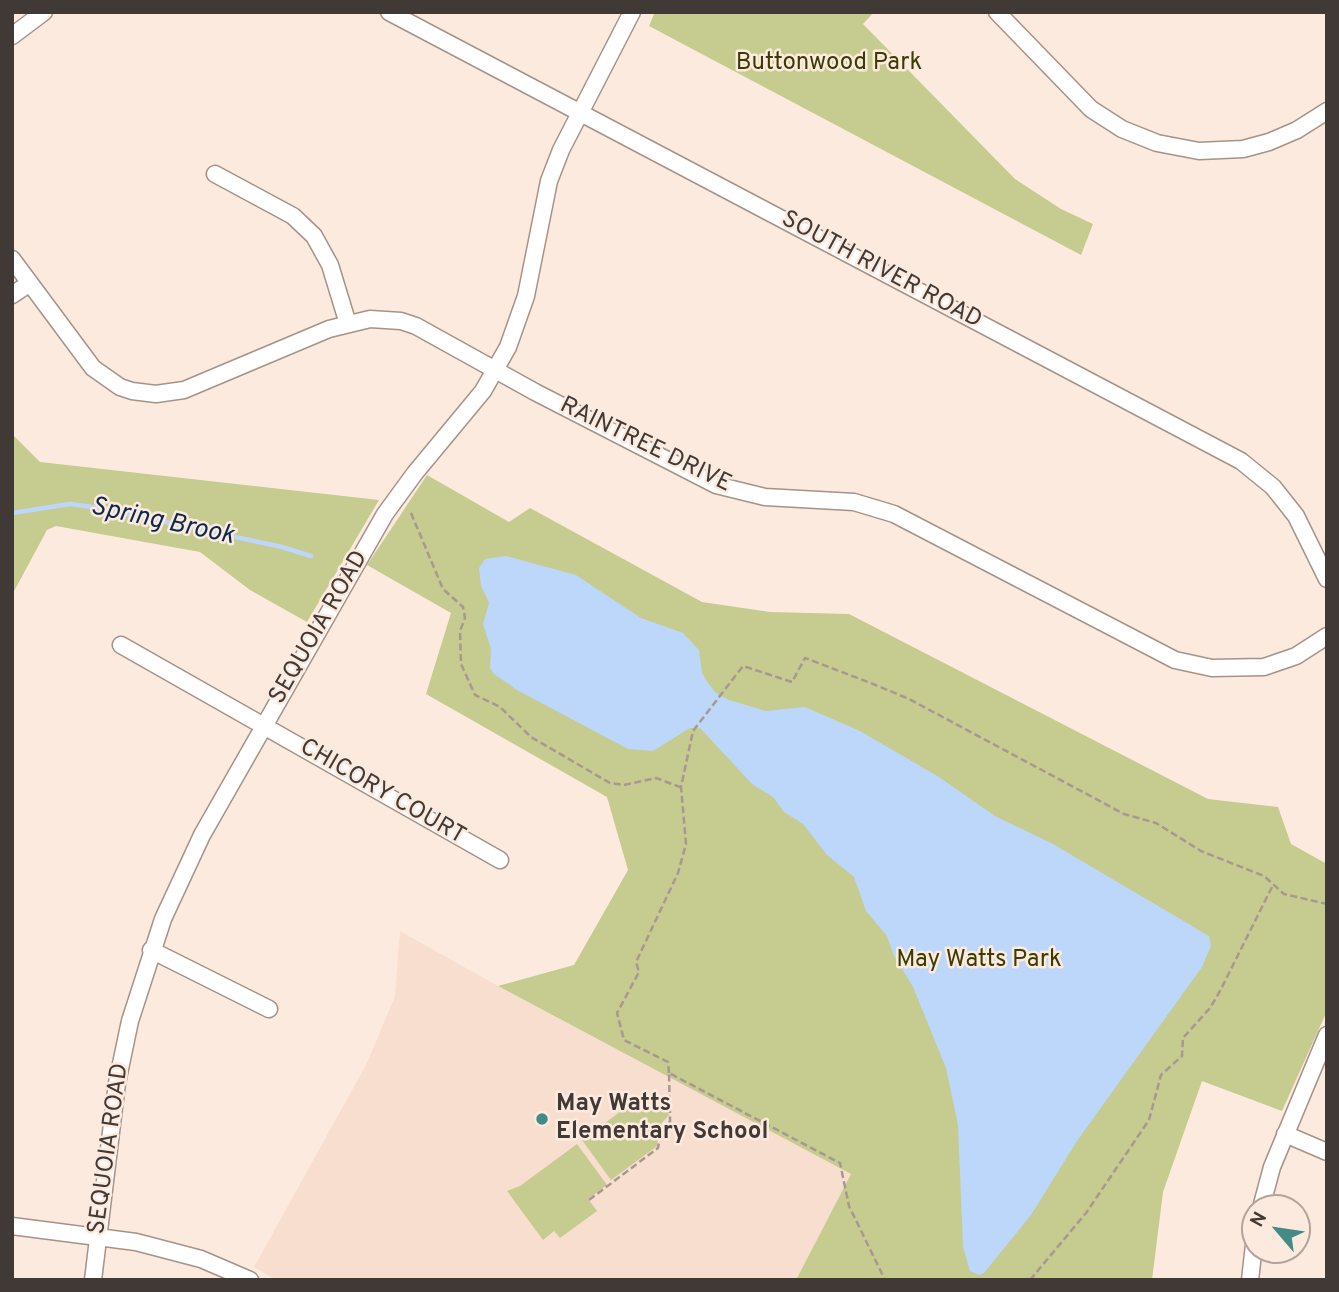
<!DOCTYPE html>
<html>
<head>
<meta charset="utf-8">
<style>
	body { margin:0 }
	#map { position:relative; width:1339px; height:1292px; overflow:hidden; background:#fdeadf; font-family:Overpass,sans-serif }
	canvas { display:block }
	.frame { position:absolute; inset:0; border:14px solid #413935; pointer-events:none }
	.north { position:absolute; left:1241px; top:1194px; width:70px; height:70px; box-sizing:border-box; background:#fdeadf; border:2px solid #b2a39b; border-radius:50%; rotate:299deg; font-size:19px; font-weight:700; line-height:28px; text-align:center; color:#413935 }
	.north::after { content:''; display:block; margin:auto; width:24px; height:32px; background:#438b87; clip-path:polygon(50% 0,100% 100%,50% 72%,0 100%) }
</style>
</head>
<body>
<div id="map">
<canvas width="1339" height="1292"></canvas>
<div class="frame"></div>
<div class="north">N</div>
</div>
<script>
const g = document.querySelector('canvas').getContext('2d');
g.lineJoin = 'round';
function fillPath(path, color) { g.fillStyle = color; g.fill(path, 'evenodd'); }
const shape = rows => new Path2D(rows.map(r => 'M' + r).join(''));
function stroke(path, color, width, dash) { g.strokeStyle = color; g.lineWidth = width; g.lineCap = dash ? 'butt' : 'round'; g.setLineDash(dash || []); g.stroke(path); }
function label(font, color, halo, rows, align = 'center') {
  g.font = font + ' Overpass,sans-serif'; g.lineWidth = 5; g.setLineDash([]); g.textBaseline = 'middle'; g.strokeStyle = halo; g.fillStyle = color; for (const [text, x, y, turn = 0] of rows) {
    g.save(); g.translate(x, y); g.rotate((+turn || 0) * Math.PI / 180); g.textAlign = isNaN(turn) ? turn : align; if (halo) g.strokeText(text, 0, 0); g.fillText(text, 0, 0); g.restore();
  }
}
fillPath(shape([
	[400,931,498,986,851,1174,796,1280,276,1280,254,1267,367,1063,395,996]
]), '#f8decf');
fillPath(shape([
	[655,12,874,12,863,24,1015,179,1061,209,1093,224,1081,255,649,26],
	[12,434,40,462,379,500,307,622,250,590,200,552,56,526,47,530,12,595],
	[427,475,509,522,530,508,702,602,770,612,849,614,1208,799,1278,807,1291,844,1327,864,1327,1011,1282,1111,1202,1081,1163,1192,1152,1280,796,1280,851,1174,498,986,574,965,628,870,607,797,426,694,451,613,367,565],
	[660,1103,665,1105,669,1115,660,1125,657,1146,611,1180,582,1140,628,1106,649,1109],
	[577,1144,607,1185,588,1199,597,1211,560,1238,554,1231,543,1240,507,1191,520,1186]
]), '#c6cb8f');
fillPath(shape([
	[506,556,576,575,641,618,683,633,699,650,702,673,708,683,716,693,729,700,766,711,805,707,860,731,939,777,995,816,1053,844,1209,936,1211,946,1202,967,1077,1141,1031,1215,984,1273,979,1275,970,1271,963,1247,958,1125,946,1068,913,987,894,956,887,936,866,911,854,877,827,855,803,824,784,812,773,797,752,784,700,728,690,728,653,751,628,749,517,690,494,674,490,668,491,649,483,624,489,603,481,586,479,568,485,559]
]), '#bcd7f9');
stroke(shape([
	[12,513,70,504,100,508,282,547,311,556]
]), '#bcd7f9', 4.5);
const minor = shape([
	[389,12,1241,461,1273,487,1296,516,1327,579],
	[997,12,1091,109,1122,129,1157,143,1199,151,1243,149,1269,142,1297,130,1327,111],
	[12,36,44,12],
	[215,174,293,216,314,236,330,265,348,324],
	[12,259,93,368,120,387,132,391,156,394,184,390,329,329,370,319,401,321,416,326,535,392,716,485,765,497,854,502,894,514,1175,660,1212,668,1264,667,1296,656,1327,636],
	[12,295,30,283],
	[121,645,500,860],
	[151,950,269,1009],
	[1285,1134,1327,1152],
	[1261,1208,1272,1167,1327,1035],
	[12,1226,136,1242,201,1259,250,1280],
	[93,1280,117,1083,130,1021,163,919,202,835,385,514,415,473,483,391,508,347,526,296,549,181,561,150,632,12],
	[1250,1280,1255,1236]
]);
stroke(minor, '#a49389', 19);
stroke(shape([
	[411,513,443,589,463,607,465,618,460,631,461,664,475,695,500,707,531,737,610,783,624,785,656,778,680,787],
	[669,1073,668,1062,624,1040,617,1013,639,972,636,962,678,873,686,844,681,787,693,731,743,666,792,682,805,658,873,684,909,699,1124,814,1156,823,1201,851,1264,876,1284,894,1327,904],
	[589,1200,658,1148,661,1129,670,1122,670,1116,669,1073,840,1163,849,1206,885,1280],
	[1030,1280,1086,1213,1149,1120,1161,1075,1182,1056,1183,1038,1210,1008,1220,991,1273,885]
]), '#a79991', 2.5, [7, 3.5]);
stroke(minor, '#fff', 16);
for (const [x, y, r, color] of [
	[542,1119,7,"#438b87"]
]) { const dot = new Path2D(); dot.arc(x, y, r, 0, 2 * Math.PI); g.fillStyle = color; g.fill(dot); stroke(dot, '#fdeadf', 2.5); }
label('24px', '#3a3c02', '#fdeadf', [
	["Buttonwood Park",829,64],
	["May Watts Park",979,961]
]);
label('24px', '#413935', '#fdeadf', [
	["SOUTH RIVER ROAD",881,271,28],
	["RAINTREE DRIVE",645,446,26],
	["SEQUOIA ROAD",320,628,-60],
	["CHICORY COURT",382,793,30],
	["SEQUOIA ROAD",110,1149,-82]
]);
label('bold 24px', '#413935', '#fdeadf', [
	["May Watts",556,1105],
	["Elementary School",556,1133]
], 'left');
label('italic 26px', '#0b294c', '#fdeadf', [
	["Spring Brook",162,523,12]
]);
</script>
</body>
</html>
